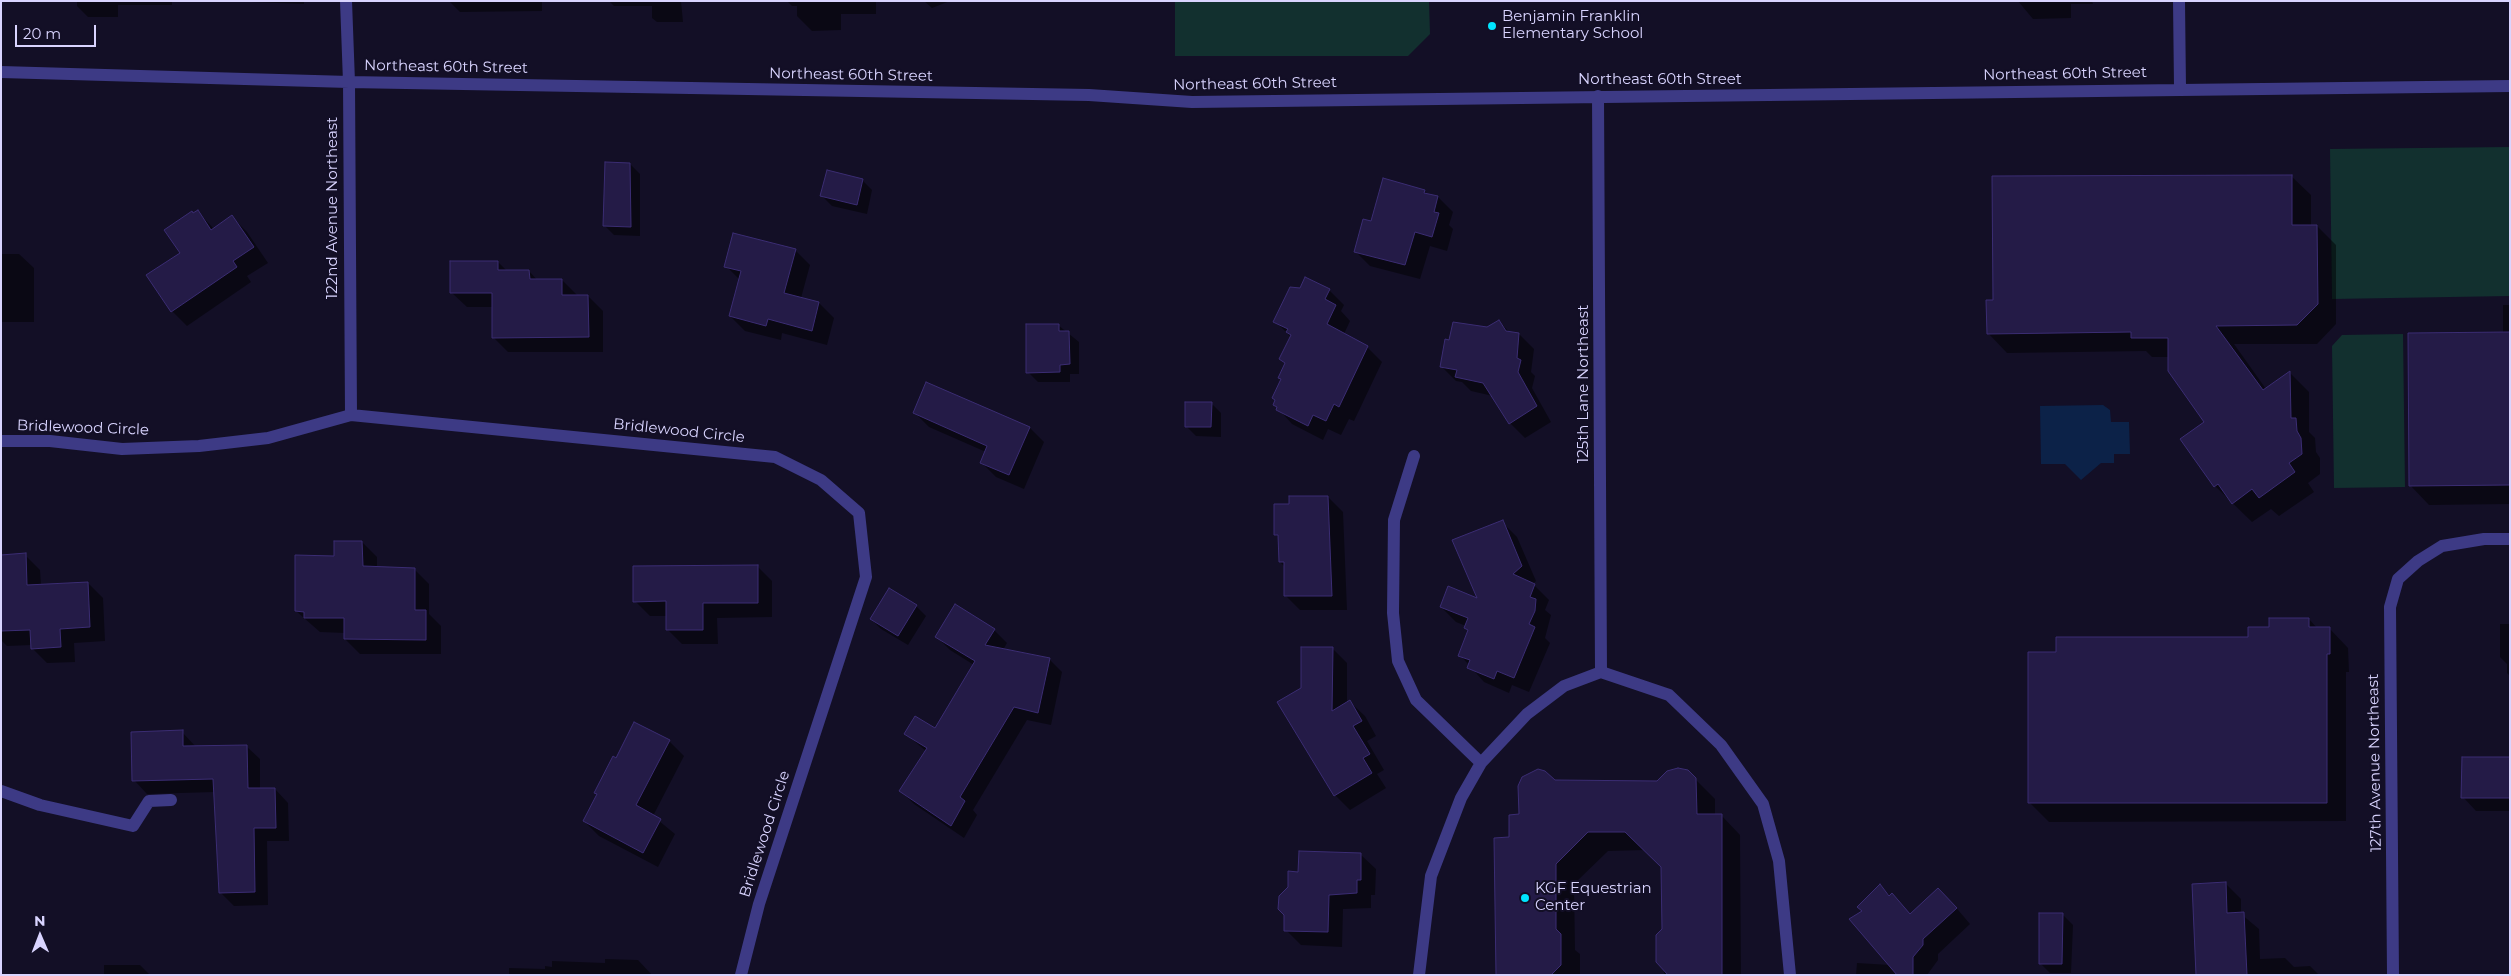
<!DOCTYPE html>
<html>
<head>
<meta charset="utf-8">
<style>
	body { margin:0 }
	#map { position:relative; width:2511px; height:976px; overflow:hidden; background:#130f26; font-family:Montserrat,sans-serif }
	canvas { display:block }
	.frame { position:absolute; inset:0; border:2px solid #d9d4ff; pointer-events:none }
	.north { position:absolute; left:15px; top:911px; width:50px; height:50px; -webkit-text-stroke:4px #130f26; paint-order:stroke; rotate:359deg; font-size:14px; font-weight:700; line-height:20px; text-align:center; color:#d9d4ff }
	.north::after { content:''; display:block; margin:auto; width:18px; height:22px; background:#d9d4ff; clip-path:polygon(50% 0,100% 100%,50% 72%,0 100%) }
	.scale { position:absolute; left:15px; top:25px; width:81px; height:22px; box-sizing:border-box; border:2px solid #d9d4ff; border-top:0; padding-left:6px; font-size:15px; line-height:18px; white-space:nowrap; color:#d9d4ff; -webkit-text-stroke:4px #130f26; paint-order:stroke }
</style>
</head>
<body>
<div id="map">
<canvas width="2511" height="976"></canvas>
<div class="frame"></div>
<div class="north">N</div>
<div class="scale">20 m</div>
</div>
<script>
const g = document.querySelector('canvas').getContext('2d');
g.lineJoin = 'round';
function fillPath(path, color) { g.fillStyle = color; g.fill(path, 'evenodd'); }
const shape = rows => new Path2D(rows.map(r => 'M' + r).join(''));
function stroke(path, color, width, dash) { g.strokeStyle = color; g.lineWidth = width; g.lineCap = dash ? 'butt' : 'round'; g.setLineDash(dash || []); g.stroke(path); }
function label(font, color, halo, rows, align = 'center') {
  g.font = font + ' Montserrat,sans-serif'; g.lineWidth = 4; g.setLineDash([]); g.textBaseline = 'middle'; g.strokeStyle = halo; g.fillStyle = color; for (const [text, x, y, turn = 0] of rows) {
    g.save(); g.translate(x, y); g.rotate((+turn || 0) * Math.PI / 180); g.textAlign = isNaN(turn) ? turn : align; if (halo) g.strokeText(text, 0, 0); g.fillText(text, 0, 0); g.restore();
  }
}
fillPath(shape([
	[1175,1,1429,1,1430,34,1408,56,1175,56],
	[2510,147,2510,296,2332,299,2330,149],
	[2403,334,2405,487,2334,488,2332,346,2342,335]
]), '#12302f');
fillPath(shape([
	[2103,405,2110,410,2111,422,2129,422,2130,454,2114,454,2114,463,2101,463,2081,480,2065,464,2041,464,2040,406]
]), '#0c2248');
fillPath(shape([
	[77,1,172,1,172,5,118,5,118,17,88,17,77,6],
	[225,1,304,1,304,4],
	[449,1,542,1,542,11,460,12],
	[609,1,681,1,683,22,657,22,652,18,652,6,614,6],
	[787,1,894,1,894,2,876,2,876,14,841,14,841,30,812,31,797,16,797,6,792,6],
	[924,1,950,1,932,8],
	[2018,1,2092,1,2093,4,2071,4,2071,18,2033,19],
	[630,164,640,174,640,236,614,235,604,225],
	[2291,176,2311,195,2311,226,2317,226,2336,245,2336,324,2317,344,2234,344,2266,389,2290,373,2309,392,2309,432,2315,438,2316,452,2320,458,2320,474,2308,483,2314,492,2279,516,2271,509,2252,522,2215,486,2206,422,2169,357,2152,357,2146,351,2007,353,1988,333,1994,301],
	[862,180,872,190,867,214,832,206,822,196],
	[1424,191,1429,195,1438,197,1453,212,1449,225,1453,229,1447,251,1430,246,1420,279,1370,266,1355,251],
	[198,212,214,229,232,217,247,232,268,263,247,276,251,282,187,326,172,311,182,253],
	[795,250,810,265,801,298,819,303,834,318,827,345,782,333,781,340,745,331,730,316,740,280,726,266],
	[1,254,19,254,34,268,34,322,1,322],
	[498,262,507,271,529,271,538,281,562,280,577,295,588,296,603,311,603,352,508,352,493,337,493,307,467,307,452,293],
	[1329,290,1344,305,1341,311,1350,321,1344,334,1367,347,1382,362,1354,421,1349,419,1341,435,1328,429,1323,440,1292,424,1274,404,1282,380,1280,378,1286,365,1280,359,1291,337,1275,321],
	[2503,305,2510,305,2510,504,2429,505,2410,485,2503,334],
	[1499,321,1510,333,1519,334,1534,349,1531,372,1535,376,1532,388,1551,422,1525,438,1510,423,1493,396,1471,391,1462,382,1456,381,1441,366],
	[1058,325,1079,342,1079,374,1070,374,1070,382,1038,382,1028,372],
	[1211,403,1221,413,1221,437,1196,436,1186,426],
	[914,412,1030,428,1044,442,1024,489,996,477,981,462,986,452,929,427],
	[1328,497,1343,512,1347,610,1300,610,1285,595,1285,567,1280,562,1280,539,1275,534,1291,505],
	[1502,522,1517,537,1536,581,1533,584,1549,600,1545,610,1551,615,1545,638,1550,643,1529,692,1512,685,1509,693,1484,682,1460,655,1469,632,1465,628,1466,626,1456,622,1441,607,1479,600],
	[362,542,377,557,377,568,414,569,429,584,429,614,441,626,441,654,360,654,345,639,345,633,320,632,296,611,335,557],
	[25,555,40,570,41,585,88,583,103,598,105,641,74,643,75,662,47,663,32,648,32,645,7,646,1,640,1,556],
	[757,566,772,581,772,617,717,618,718,644,682,644,667,629,667,616,650,616,635,601],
	[916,606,926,616,908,645,881,629,871,619],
	[2309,619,2317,628,2329,628,2348,648,2349,672,2346,672,2346,821,2049,822,2029,802,2057,654,2250,638,2270,628],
	[2500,624,2510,624,2510,676,2507,673,2507,664,2500,657],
	[994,630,1007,643,1003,650,1049,659,1062,672,1051,725,1027,720,973,810,977,815,964,838,914,804,901,791,927,752,906,734,935,729,974,665,950,650,937,637],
	[1332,648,1347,663,1347,703,1350,702,1365,716,1376,736,1367,741,1384,770,1377,774,1386,788,1350,810,1335,795,1302,688],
	[182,732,196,747,246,746,260,759,260,789,275,789,288,803,289,841,267,841,268,905,234,906,221,893,215,792,147,794,134,780],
	[669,741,684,756,653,816,675,834,658,867,599,836,584,821,598,795,595,792,616,759],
	[2510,759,2510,811,2476,811,2463,797],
	[1544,772,1554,781,1658,782,1688,772,1715,799,1715,815,1721,815,1740,835,1741,975,1664,975,1662,867,1646,850,1608,851,1574,884,1575,950,1580,954,1580,975,1497,975,1510,838,1520,815,1523,778,1529,773],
	[1361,855,1376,869,1375,895,1371,895,1371,908,1343,909,1342,947,1301,945,1286,930,1289,888,1299,873],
	[2226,884,2241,899,2241,914,2259,929,2260,959,2285,958,2294,967,2310,966,2319,975,2197,975],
	[1880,886,1911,915,1953,904,1970,924,1938,954,1938,960,1927,975,1856,975,1857,963,1890,965,1863,912],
	[2063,915,2073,925,2071,973,2050,973,2040,963],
	[605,959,638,960,652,975,509,975,509,968,545,969,545,966,552,967,552,961,605,963],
	[104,965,140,965,150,975,104,975]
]), '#0007');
const building = shape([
	[605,162,630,163,631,227,603,226,605,162],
	[827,170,863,179,857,205,820,196,827,170],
	[2292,175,2292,225,2317,225,2318,304,2297,325,2216,326,2263,390,2290,371,2291,418,2296,418,2297,431,2301,438,2302,454,2289,463,2295,472,2259,498,2252,489,2232,504,2218,484,2214,487,2180,439,2204,422,2168,371,2168,338,2131,338,2131,332,1987,334,1986,300,1993,300,1992,176,2292,175],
	[1383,178,1425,190,1424,193,1438,196,1434,212,1439,213,1432,237,1415,232,1405,265,1354,252,1363,219,1371,221,1383,178],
	[198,210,211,230,232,215,254,247,233,261,237,267,171,312,146,275,180,253,164,230,192,211,193,213,198,210],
	[733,233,796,249,784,293,819,302,812,331,768,319,766,326,729,316,741,271,724,267,733,233],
	[450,261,498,261,498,270,529,270,530,279,562,279,562,295,588,295,589,337,492,338,492,293,450,293,450,261],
	[1305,277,1330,289,1325,299,1336,305,1327,324,1368,346,1339,407,1334,404,1326,421,1313,415,1308,426,1276,410,1277,407,1273,405,1275,400,1272,398,1281,379,1278,378,1285,363,1279,359,1291,335,1286,332,1288,329,1273,322,1290,287,1300,288,1305,277],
	[1499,320,1506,331,1519,333,1517,358,1521,360,1518,372,1537,406,1509,424,1483,383,1455,377,1457,370,1440,367,1445,339,1449,340,1453,322,1487,327,1499,320],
	[1026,324,1059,324,1059,331,1069,331,1070,364,1060,365,1060,372,1026,373,1026,324],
	[2510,332,2510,485,2409,486,2408,333,2510,332],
	[926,382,1030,427,1009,475,980,463,987,446,913,413,926,382],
	[1185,402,1212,402,1211,427,1185,427,1185,402],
	[1289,496,1328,496,1332,596,1284,596,1284,562,1279,562,1278,535,1274,535,1274,504,1289,504,1289,496],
	[1503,520,1522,566,1513,574,1535,584,1530,597,1536,599,1535,611,1529,624,1535,627,1514,678,1497,671,1494,679,1467,668,1470,660,1458,656,1468,630,1464,628,1468,618,1440,607,1448,586,1477,598,1452,540,1503,520],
	[334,541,362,541,363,566,415,568,415,610,426,610,426,640,344,639,344,618,304,618,304,612,295,611,295,555,334,556,334,541],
	[26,553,27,585,88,582,90,627,60,629,61,647,31,649,30,630,1,631,1,555,26,553],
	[758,565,758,603,703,603,703,630,666,630,666,601,633,602,633,566,758,565],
	[889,588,917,605,898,636,870,619,889,588],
	[955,604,995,629,985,645,1050,658,1038,713,1014,707,960,797,965,801,951,826,899,791,927,748,904,734,915,716,935,728,975,661,935,637,955,604],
	[2269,618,2309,618,2309,627,2330,627,2330,654,2327,654,2327,803,2028,803,2028,652,2056,652,2056,637,2248,637,2248,627,2269,627,2269,618],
	[1301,647,1333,647,1332,711,1350,700,1362,721,1353,726,1370,754,1363,758,1372,773,1334,796,1277,702,1301,688,1301,647],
	[634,722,670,740,636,805,661,819,643,853,583,821,597,794,594,793,613,756,616,758,634,722],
	[183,730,183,746,247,745,248,788,275,788,276,828,254,828,255,892,219,893,213,779,132,781,131,732,183,730],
	[2462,757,2510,757,2510,798,2461,798,2462,757],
	[1678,768,1688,770,1696,778,1697,814,1722,814,1722,975,1668,975,1656,962,1656,935,1662,929,1661,867,1625,832,1588,832,1556,864,1556,929,1561,934,1561,965,1551,975,1496,975,1494,838,1509,837,1509,815,1519,814,1518,786,1522,777,1538,769,1545,771,1555,780,1657,781,1667,771,1678,768],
	[1299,851,1361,853,1361,880,1357,880,1357,893,1329,895,1328,932,1284,931,1284,915,1278,909,1279,896,1288,887,1288,871,1298,872,1299,851],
	[2226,882,2227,913,2244,912,2247,975,2196,975,2192,884,2226,882],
	[1880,884,1889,896,1892,893,1910,914,1938,888,1957,908,1923,939,1923,945,1913,957,1913,975,1897,975,1849,919,1862,911,1857,907,1880,884],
	[2039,913,2063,913,2062,964,2039,964,2039,913]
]);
fillPath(building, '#241b47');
stroke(building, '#3b2d73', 1);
stroke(shape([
	[346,1,349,82,351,415],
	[2179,1,2180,88],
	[1,72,349,82,1089,95,1192,102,2510,86],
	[1598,96,1601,672],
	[1,441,50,441,122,449,199,446,268,438,351,415,775,457,821,480,859,513,866,577,759,904,741,975],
	[1414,456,1394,520,1393,613,1398,661,1416,700,1481,763],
	[1,791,40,805,133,826,149,801,171,800],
	[1419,975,1431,876,1461,798,1481,763,1527,714,1564,686,1601,672,1669,695,1721,745,1763,804,1779,861,1790,975],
	[2393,975,2390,607,2398,579,2418,561,2442,546,2484,539,2510,539]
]), '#3d3a85', 12);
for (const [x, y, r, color] of [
	[1492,26,5,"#00e5ff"],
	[1525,898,5,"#00e5ff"]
]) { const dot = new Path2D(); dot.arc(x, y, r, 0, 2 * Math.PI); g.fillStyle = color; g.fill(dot); stroke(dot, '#130f26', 2); }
label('15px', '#d9d4ff', '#130f26', [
	["Benjamin Franklin",1502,17],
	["Elementary School",1502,34],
	["KGF Equestrian",1535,889],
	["Center",1535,906]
], 'left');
label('15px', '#d9d4ff', '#130f26', [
	["Northeast 60th Street",446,67,1],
	["Northeast 60th Street",2065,74,-1],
	["Northeast 60th Street",851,75,1],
	["Northeast 60th Street",1660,80],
	["Northeast 60th Street",1255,84,-1],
	["122nd Avenue Northeast",333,208,-90],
	["125th Lane Northeast",1584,384,-90],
	["Bridlewood Circle",83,428,2],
	["Bridlewood Circle",679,431,6],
	["127th Avenue Northeast",2375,763,-91],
	["Bridlewood Circle",765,834,-72]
]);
</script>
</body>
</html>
